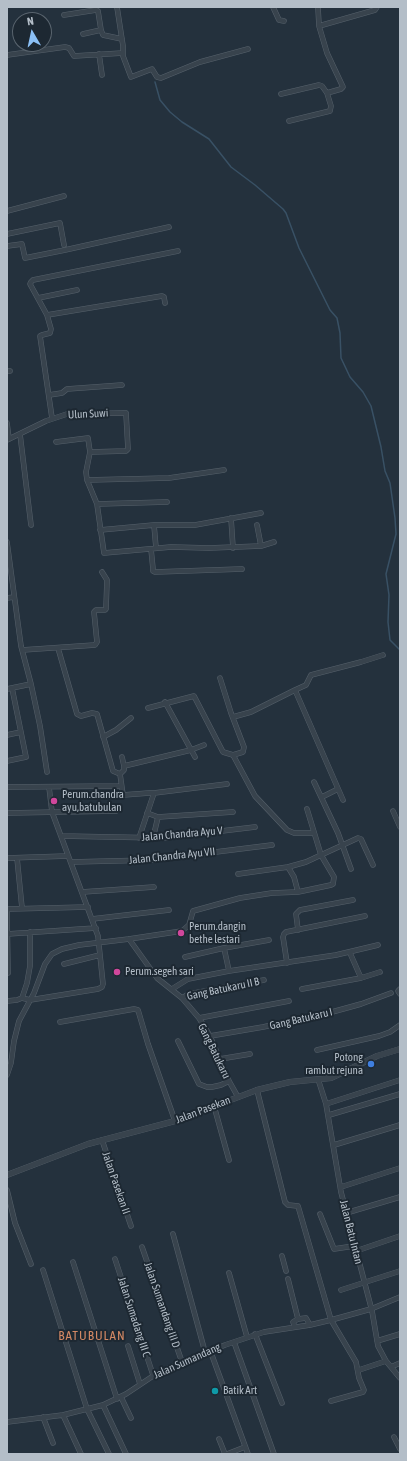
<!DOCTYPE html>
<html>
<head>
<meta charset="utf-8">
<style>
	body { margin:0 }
	#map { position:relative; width:407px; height:1461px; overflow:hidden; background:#24313d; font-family:"Asap Condensed",sans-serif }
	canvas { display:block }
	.frame { position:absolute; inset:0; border:8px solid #b4bec8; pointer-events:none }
	.north { position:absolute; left:12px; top:12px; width:40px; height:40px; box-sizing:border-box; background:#1d2832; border:1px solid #59646e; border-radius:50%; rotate:351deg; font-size:11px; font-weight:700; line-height:16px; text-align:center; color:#b4bec8 }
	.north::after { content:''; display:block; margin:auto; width:14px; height:18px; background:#8bc0f6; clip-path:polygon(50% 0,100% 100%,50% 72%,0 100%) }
</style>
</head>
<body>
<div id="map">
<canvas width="407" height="1461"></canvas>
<div class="frame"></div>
<div class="north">N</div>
</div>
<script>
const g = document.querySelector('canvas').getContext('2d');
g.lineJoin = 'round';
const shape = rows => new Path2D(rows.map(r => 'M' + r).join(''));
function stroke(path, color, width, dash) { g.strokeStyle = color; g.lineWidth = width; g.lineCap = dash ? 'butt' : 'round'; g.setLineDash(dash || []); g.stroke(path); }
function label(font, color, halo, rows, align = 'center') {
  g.font = font + ' "Asap Condensed",sans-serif'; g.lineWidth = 4; g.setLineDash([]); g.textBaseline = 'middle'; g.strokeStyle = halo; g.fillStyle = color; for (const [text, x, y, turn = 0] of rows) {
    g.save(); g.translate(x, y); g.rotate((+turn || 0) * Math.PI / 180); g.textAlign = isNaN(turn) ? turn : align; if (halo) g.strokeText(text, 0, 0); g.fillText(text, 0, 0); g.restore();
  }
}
stroke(shape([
	[155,82,160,100,170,112,182,122,209,139,231,167,255,185,283,209,286,213,299,248,330,310,337,318,340,333,341,358,350,377,363,392,371,406,381,447,385,471,390,483,395,518,396,534,386,574,389,595,388,622,390,640,400,650]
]), '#395165', 1.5);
const minor = shape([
	[117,7,123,46,123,56,131,77,152,69,157,77,161,78,200,62,248,49],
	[273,7,279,20,284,21],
	[64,15,96,10,98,11,101,30,103,35,122,39],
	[319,26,375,10,377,7],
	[83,34,101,30],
	[99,54,102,75],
	[7,55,65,47,69,48,74,56,123,53],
	[281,94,319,85,322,86,327,93],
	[289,121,330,111,331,106,327,93,341,89,343,87,327,53,319,26,318,7],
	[7,211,64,196],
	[7,234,60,223,64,245],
	[7,246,22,244,25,258,65,250,169,227],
	[38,298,77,290],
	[47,315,162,296,164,297,165,303],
	[7,371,10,371],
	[49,395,62,393,67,389,122,385],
	[52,418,40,336,42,335,50,333,51,329,47,315,30,284,31,282,33,280,178,251],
	[7,423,9,439],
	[20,434,31,525],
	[7,440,46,421,67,414,126,413,128,449,126,451,90,452],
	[56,442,88,438,90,452,86,472,87,480,97,504,104,553,171,547,209,548,261,546,274,542],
	[87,480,169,478,224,470],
	[97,504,167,502],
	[231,518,233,548],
	[257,525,261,546],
	[100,530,154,525],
	[7,542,21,646,31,684,40,726,47,772],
	[156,548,154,525,195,525,261,513],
	[151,549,153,569,153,571,155,572,242,569],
	[7,598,14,597],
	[58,648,77,714,81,716,92,713,97,714,113,771,120,774,123,795,149,793,154,793,227,784],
	[22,650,95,645,97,642,94,612,96,610,105,610,106,609,107,580,102,572],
	[7,689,31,684],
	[295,690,306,685,311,675,361,662,383,655],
	[165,702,195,757],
	[148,708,194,696,223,752,233,755,243,752,244,747,231,713,220,678],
	[233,717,251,712,295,690,343,800],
	[7,735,21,732],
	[103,737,116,730,131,718],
	[233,755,255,796,287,830,294,833,314,833],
	[122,757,124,766],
	[7,761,26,757,12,688],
	[120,774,124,770,124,766,191,750,204,745],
	[314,782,338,833,351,869],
	[7,787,121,786],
	[322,797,338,789],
	[393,811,400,827],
	[7,813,116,811],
	[147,813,158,817,233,812],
	[61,836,163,838,255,827],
	[139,838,154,793],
	[153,838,158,817],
	[7,858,68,856],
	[17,858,22,908],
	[71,862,151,860,272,845],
	[238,874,288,867],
	[82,892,154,887],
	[298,892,331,885,333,884,334,877,321,855,358,838,361,839,373,865],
	[92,919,169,910],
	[298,930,296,914,300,910,353,900],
	[7,934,96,928],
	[129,939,157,978,182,998,199,1018,210,1036,229,1081,238,1097],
	[224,948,269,940],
	[185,957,224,948,229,971],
	[287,963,283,937,284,934,286,932,365,916],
	[64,964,100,955],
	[8,973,7,911,9,909,88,907],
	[361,978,380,972],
	[172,989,188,979,229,971,336,955,378,945],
	[302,989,361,978,350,953],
	[400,989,398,991,400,994],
	[22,998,27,983,30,966,30,932],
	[182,998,189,994,264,980],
	[7,1001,17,1000,22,998,30,1000,98,989,102,987,103,984,98,936,52,812,49,787],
	[199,1018,289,1001],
	[60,1022,134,1009,138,1010,148,1044,175,1121],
	[210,1036,263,1027,332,1012,361,1004,391,993],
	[178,1041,199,1084,207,1087,212,1087,221,1085,229,1081],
	[317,1050,379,1036,390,1032,400,1025],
	[220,1059,250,1054],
	[7,1075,11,1063,14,1041,19,1021,34,993,45,964,52,954,62,949,79,945,129,939,182,931,189,925,193,911,240,898,272,893,298,892,294,877,288,867,306,862,321,855,307,809],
	[318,1079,326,1104,341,1192,372,1311,378,1346,386,1361,400,1378],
	[257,1090,285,1202,288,1205,298,1206,331,1320,356,1362,359,1378,364,1390,363,1392,331,1401],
	[326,1104,400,1080],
	[214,1106,229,1160],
	[329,1115,400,1094],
	[102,1140,131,1226],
	[334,1145,400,1125],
	[341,1187,400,1168],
	[7,1190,15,1223,31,1264],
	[346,1213,400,1197],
	[320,1214,334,1249,354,1246],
	[173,1234,205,1352],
	[142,1247,182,1362],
	[356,1251,400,1236],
	[282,1256,286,1271],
	[115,1259,153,1375],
	[73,1262,117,1399],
	[43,1270,87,1409,109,1454],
	[229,1273,247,1337],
	[288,1279,298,1319],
	[341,1290,400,1271],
	[295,1327,293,1322,298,1319,306,1318,310,1325],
	[255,1334,282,1403],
	[377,1341,400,1334],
	[234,1342,274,1454],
	[128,1346,140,1384],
	[210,1350,248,1454],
	[391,1367,400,1363],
	[359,1370,386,1361],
	[121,1397,131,1418],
	[103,1405,126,1454],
	[63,1415,81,1454],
	[43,1417,53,1443],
	[7,1422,63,1415,103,1405,126,1394,159,1372,225,1345,264,1332,310,1325,331,1320,371,1309,400,1297],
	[394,1437,400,1449],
	[219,1439,225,1454],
	[227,1454,245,1447]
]);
const tertiary = shape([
	[7,1175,88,1144,175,1121,257,1090,290,1082,331,1078,377,1056,400,1049]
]);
stroke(minor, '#56616b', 5.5);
stroke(tertiary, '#56616b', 6);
stroke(minor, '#38434d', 4.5);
stroke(tertiary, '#38434d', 5.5);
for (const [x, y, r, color] of [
	[54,801,4,"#d1479c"],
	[181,933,4,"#d1479c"],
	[117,972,4,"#d1479c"],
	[371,1064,4,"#3f7fe0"],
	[215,1391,4,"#0f9aa8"]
]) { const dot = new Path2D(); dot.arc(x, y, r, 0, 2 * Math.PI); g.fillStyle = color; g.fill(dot); stroke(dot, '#1d2832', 1.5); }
label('11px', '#b4bec8', '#1d2832', [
	["Ulun Suwi",88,414,-3],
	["Jalan Chandra Ayu V",182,834,-5],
	["Jalan Chandra Ayu VII",172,856,-6],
	["Gang Batukaru II B",223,989,-12],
	["Gang Batukaru I",301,1019,-13],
	["Gang Batukaru",214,1051,64],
	["Jalan Pasekan",203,1110,-21],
	["Jalan Pasekan II",116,1183,71],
	["Jalan Batu Intan",351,1232,76],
	["Jalan Sumandang III D",162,1305,71],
	["Jalan Sumadang III C",134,1317,72],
	["Jalan Sumandang",187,1361,-24]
]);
label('11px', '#b4bec8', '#1d2832', [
	["Perum.chandra",62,795],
	["ayu,batubulan",62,808],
	["Perum.dangin",189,927],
	["bethe lestari",189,940],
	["Perum.segeh sari",125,972],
	["Potong",363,1058,"right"],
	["rambut rejuna",363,1071,"right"],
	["Batik Art",223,1391]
], 'left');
g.letterSpacing = '1px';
label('13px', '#d28864', '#1d2832', [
	["BATUBULAN",92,1336]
]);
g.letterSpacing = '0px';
</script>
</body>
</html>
